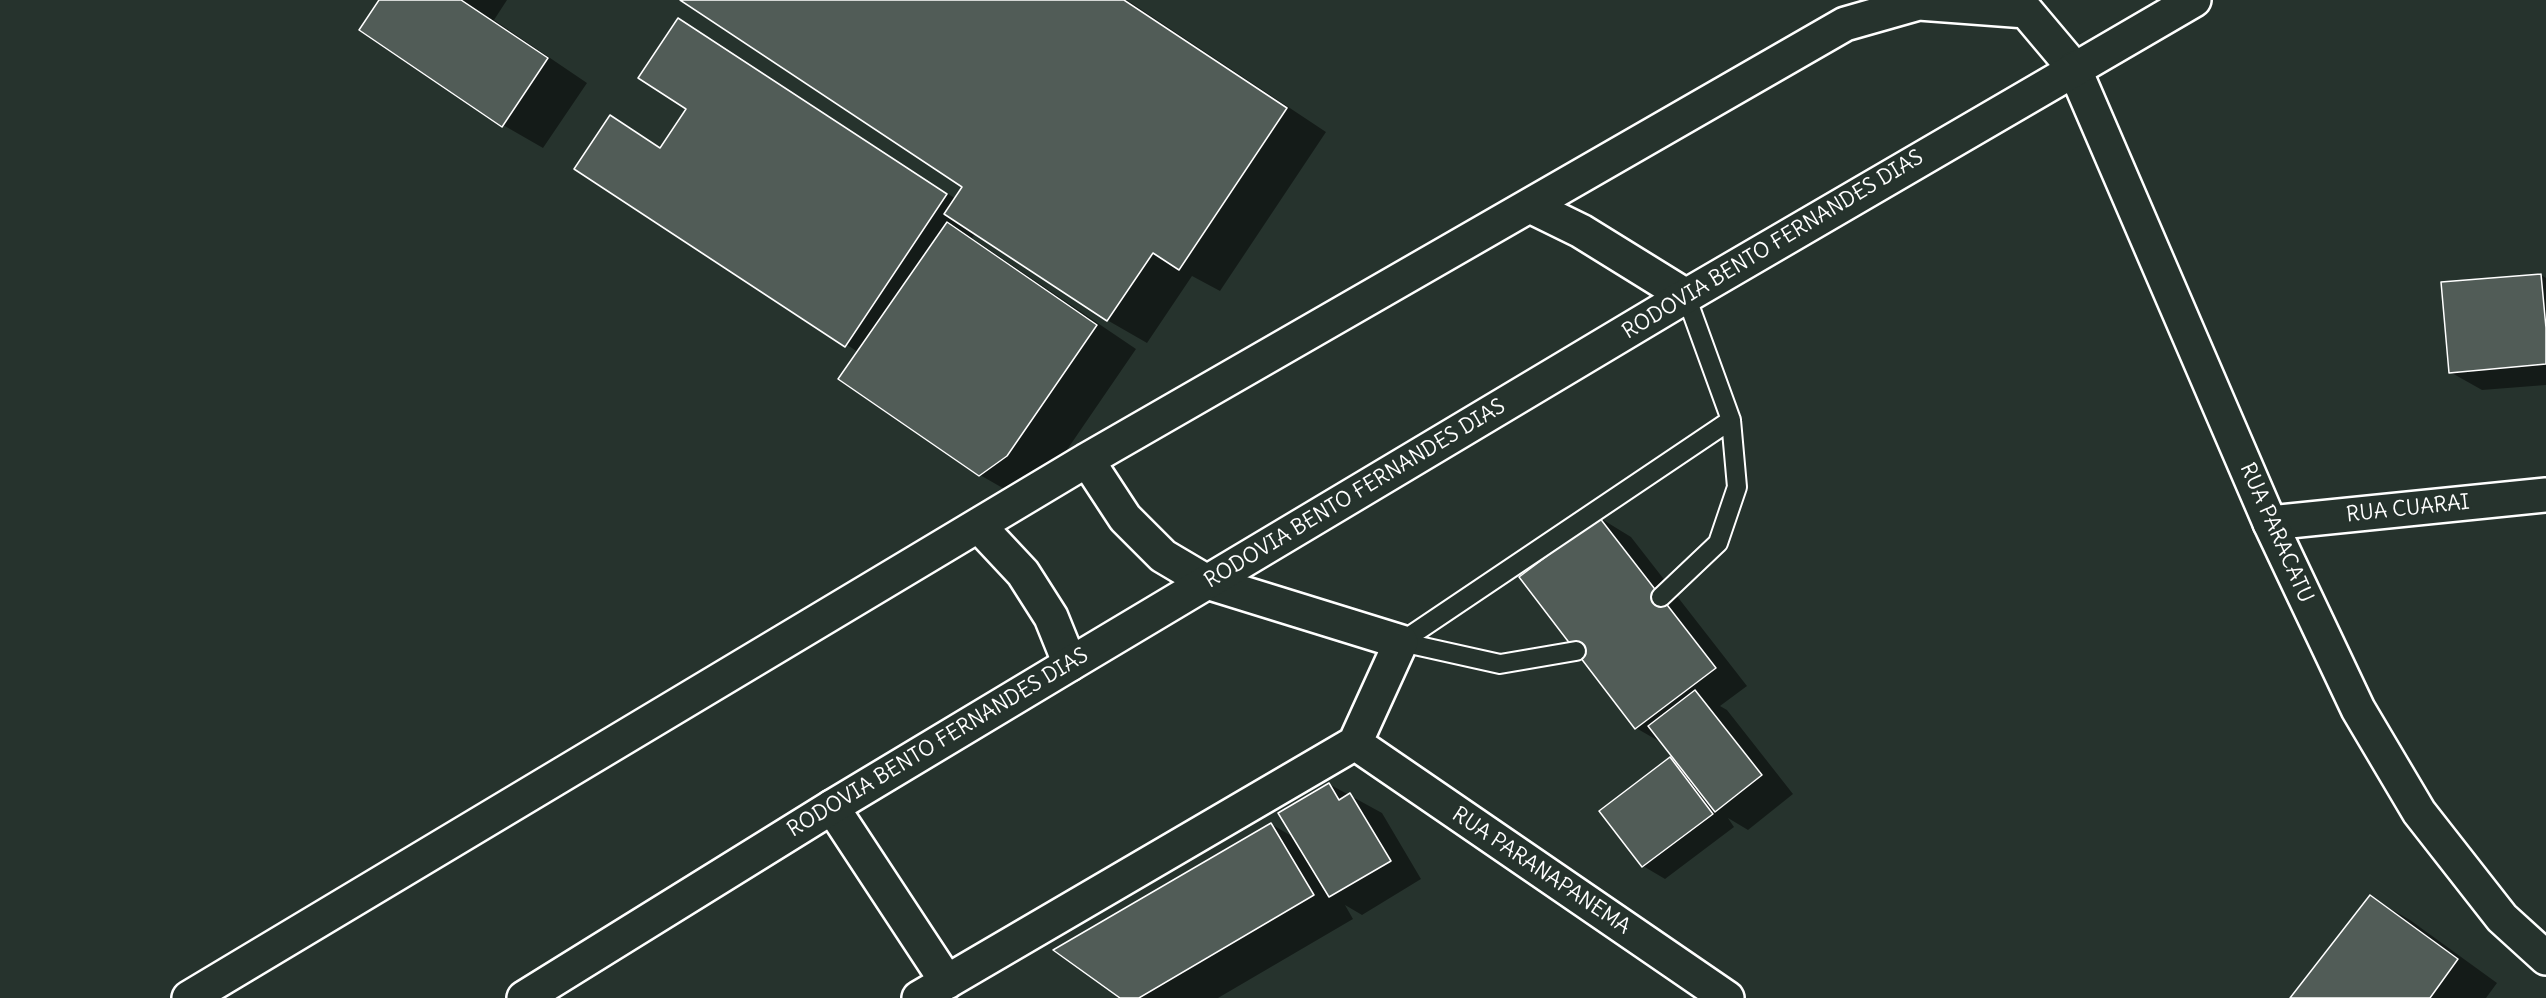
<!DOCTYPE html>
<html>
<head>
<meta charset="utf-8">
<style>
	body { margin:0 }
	canvas { display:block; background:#26332d }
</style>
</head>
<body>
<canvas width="2546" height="998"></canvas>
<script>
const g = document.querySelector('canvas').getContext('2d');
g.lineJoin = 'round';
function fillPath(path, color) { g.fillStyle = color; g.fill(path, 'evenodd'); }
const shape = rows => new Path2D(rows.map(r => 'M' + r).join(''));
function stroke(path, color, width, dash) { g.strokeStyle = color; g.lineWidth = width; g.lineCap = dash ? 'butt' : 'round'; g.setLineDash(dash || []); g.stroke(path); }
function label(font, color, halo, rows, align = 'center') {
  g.font = font + ' Delius,sans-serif'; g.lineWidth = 4.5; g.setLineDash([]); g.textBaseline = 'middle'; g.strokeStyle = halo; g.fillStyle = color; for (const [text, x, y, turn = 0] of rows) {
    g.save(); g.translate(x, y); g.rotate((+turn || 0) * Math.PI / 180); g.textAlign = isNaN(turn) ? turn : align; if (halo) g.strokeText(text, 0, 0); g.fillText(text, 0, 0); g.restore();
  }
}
fillPath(shape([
	[381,0,507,0,494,20,587,83,543,148,503,125,361,30],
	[683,0,1127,0,1326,132,1220,291,1192,276,1147,343,1107,320,976,233,972,238,1136,349,1047,479,1020,498,980,475,858,352,576,169,610,117,662,148,688,109,679,20,718,43,956,199,964,186],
	[2541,275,2546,278,2546,385,2482,390,2450,372],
	[1600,518,1631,537,1747,686,1720,706,1727,710,1793,794,1748,830,1728,818,1734,827,1665,879,1643,866,1670,758,1678,763,1662,743,1636,728],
	[1329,784,1382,813,1421,879,1362,915,1345,905,1353,919,1218,998,1123,998,1271,824,1295,838],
	[2370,897,2410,920,2497,983,2486,998,2292,998]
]), '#0007');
const building = shape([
	[379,0,461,0,548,58,502,127,359,30,379,0],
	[680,0,1124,0,1287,108,1179,270,1153,253,1107,321,944,214,962,187,680,0],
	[678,18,947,194,845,347,574,169,610,115,660,148,686,109,638,78,678,18],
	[947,222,1097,325,1007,456,979,476,838,379,947,222],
	[2541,274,2546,328,2546,364,2449,373,2441,282,2541,274],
	[1599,517,1716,668,1635,729,1519,577,1599,517],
	[1695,690,1762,775,1715,812,1648,726,1695,690],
	[1670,757,1713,814,1642,867,1599,811,1670,757],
	[1329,783,1339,800,1350,793,1391,861,1329,897,1278,813,1329,783],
	[1271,823,1314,895,1139,998,1120,998,1053,950,1271,823],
	[2370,895,2458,959,2430,998,2290,998,2370,895]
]);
fillPath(building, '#515c57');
stroke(building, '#fff', 1.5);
const service = shape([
	[1661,597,1718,543,1737,487,1731,420],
	[1401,642,1731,420,1686,296],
	[1401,642,1500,664,1576,651]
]);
const minor = shape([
	[1530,206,1581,231,1686,296],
	[2270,523,2546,495],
	[979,526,1023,573,1051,617,1070,664],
	[1355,743,1727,998],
	[832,807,947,982],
	[189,998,1087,460,1845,24,1919,3,2026,11,2074,68],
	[919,998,1355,743,1401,642,1207,582,1163,556,1125,518,1087,460]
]);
const tertiary = shape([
	[2074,68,2270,523,2358,709,2419,812,2502,918,2546,958]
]);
const trunk = shape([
	[524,998,832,807,1070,664,1686,296,2194,0]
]);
stroke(service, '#fff', 22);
stroke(minor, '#fff', 38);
stroke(tertiary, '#fff', 38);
stroke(trunk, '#fff', 38);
stroke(service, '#26332d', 18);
stroke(minor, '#26332d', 33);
stroke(tertiary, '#26332d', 33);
stroke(trunk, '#26332d', 33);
label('21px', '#fff', '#26332d', [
	["RODOVIA BENTO FERNANDES DIAS",1773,245,-31],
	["RODOVIA BENTO FERNANDES DIAS",1355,494,-31],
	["RUA CUARAI",2408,509,-6],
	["RUA PARACATU",2276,533,66],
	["RODOVIA BENTO FERNANDES DIAS",938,743,-31],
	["RUA PARANAPANEMA",1541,871,34]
]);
</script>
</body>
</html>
